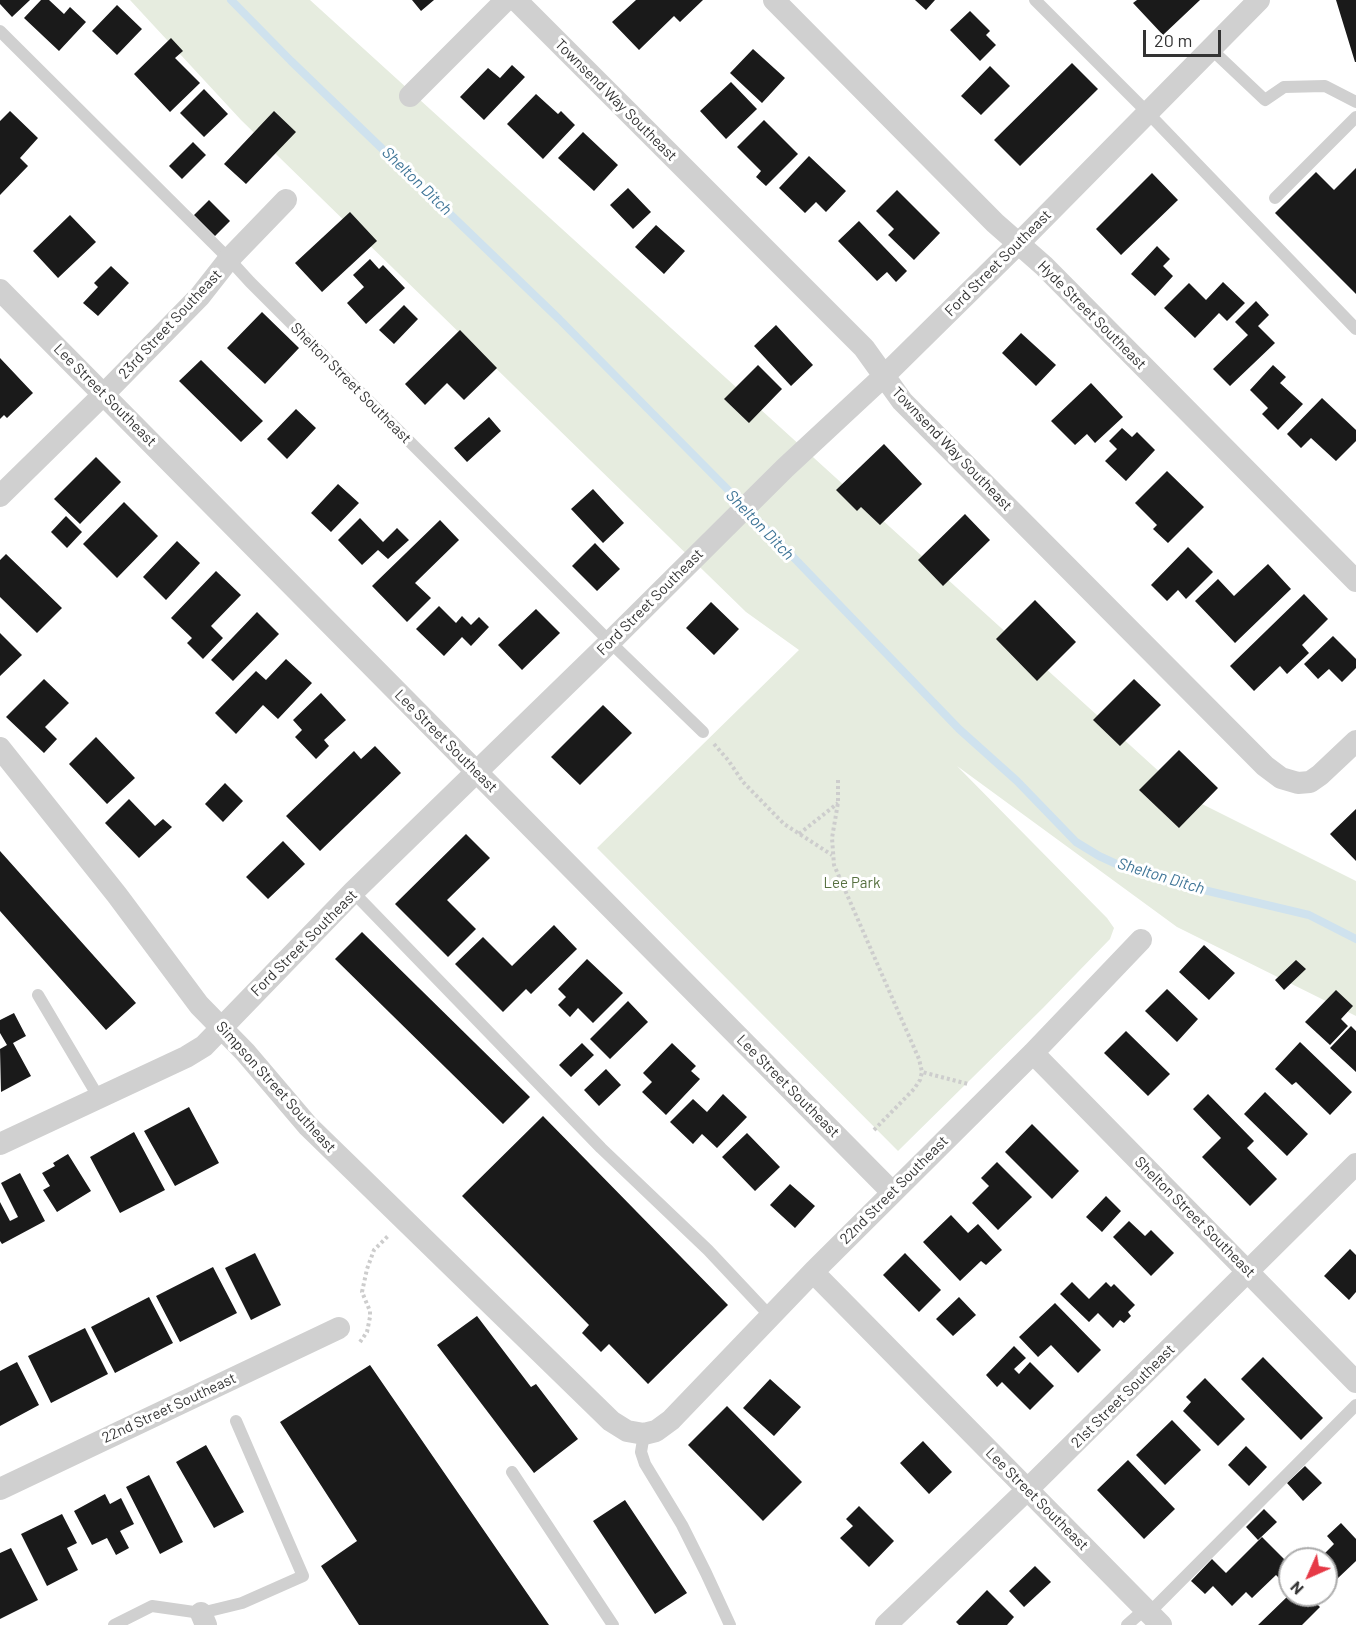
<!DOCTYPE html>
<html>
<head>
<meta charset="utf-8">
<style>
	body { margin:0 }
	#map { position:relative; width:1356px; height:1625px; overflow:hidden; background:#fff; font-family:Barlow,sans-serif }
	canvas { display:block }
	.north { position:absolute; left:1278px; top:1547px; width:60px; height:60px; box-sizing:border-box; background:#fff; border:2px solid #adadad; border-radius:50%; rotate:225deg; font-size:16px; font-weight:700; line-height:24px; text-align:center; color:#333 }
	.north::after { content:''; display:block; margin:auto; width:21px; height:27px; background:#e63946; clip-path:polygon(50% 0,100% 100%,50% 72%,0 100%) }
	.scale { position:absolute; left:1143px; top:30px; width:78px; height:27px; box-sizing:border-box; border:3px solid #333; border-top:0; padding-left:8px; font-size:18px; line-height:21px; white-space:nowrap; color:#333; -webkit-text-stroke:4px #fff; paint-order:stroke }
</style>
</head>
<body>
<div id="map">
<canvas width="1356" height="1625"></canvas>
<div class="north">N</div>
<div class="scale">20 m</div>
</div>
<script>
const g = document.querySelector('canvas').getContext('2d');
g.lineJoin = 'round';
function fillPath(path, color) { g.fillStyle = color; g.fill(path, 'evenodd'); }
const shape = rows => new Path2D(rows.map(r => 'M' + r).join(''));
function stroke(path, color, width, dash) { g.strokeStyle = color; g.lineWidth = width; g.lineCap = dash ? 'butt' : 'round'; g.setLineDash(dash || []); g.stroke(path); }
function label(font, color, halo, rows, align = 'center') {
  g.font = font + ' Barlow,sans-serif'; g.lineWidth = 6; g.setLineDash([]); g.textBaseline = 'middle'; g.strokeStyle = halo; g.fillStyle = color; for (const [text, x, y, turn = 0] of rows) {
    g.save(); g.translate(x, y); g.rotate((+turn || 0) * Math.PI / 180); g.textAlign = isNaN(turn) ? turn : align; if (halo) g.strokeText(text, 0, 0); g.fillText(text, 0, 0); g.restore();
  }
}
fillPath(shape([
	[130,0,310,0,1186,796,1356,881,1356,1016,1177,927,957,766,1107,918,1114,928,1110,939,1043,1008,898,1151,597,848,799,650,746,612,241,120]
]), '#e6ecdf');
stroke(shape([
	[231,0,291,61,559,319,743,505,959,729,1017,781,1076,842,1099,856,1123,867,1170,882,1309,915,1356,939]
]), '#cfe2ee', 8);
fillPath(shape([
	[0,0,30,0,12,17,0,4],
	[41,0,49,0,64,14,70,7,86,22,59,51,24,18],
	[412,0,434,0,421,11],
	[636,0,703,0,680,22,674,16,639,50,612,22],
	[915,0,935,0,926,10],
	[1137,0,1200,0,1163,35,1133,3],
	[1336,0,1356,0,1356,62,1355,62],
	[117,5,142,29,117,55,92,31],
	[970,11,990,31,986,35,996,45,980,61,950,30],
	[171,38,183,51,175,58,200,83,170,112,134,74],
	[753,49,785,78,762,103,730,73],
	[1072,63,1098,89,1020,166,994,140],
	[512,65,525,77,484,120,460,97,488,68,500,78],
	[990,66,1010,86,981,115,961,96],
	[731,82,757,109,726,139,700,111],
	[204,89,228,114,204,137,180,113],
	[536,94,558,114,561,111,575,125,543,159,507,124],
	[10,111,38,138,20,158,28,166,0,195,0,121],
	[274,111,296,132,246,184,224,164],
	[764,120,798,154,766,186,756,177,761,171,737,147],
	[583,132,618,165,594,191,558,158],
	[193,142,206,155,182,179,169,166],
	[809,156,846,191,826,212,816,202,805,213,779,188],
	[1356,168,1356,294,1275,213,1316,172,1334,190],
	[1152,173,1178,200,1121,255,1096,229],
	[628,188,651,212,633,229,610,205],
	[897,190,940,233,914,260,888,235,894,229,876,211],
	[209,200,230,221,215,236,194,215],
	[350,212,377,241,322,292,295,263],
	[70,215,96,242,58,278,33,251],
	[859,221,907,271,896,282,887,272,877,281,838,241],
	[656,225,685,251,664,274,635,247],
	[1157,246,1170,259,1163,266,1173,276,1155,296,1131,274],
	[370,259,379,269,383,265,405,288,366,324,347,303,364,287,353,275],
	[111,266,129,283,98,316,83,303,98,287,94,283],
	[1223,282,1245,303,1227,321,1219,313,1195,338,1164,308,1189,283,1206,300],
	[1256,301,1269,315,1258,326,1275,343,1230,386,1213,369,1248,335,1235,322],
	[404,305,418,319,394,344,379,330],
	[262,312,299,348,265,384,227,348],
	[776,325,813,365,791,386,754,346],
	[460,330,497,368,464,400,447,383,425,405,405,384],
	[1021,333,1056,365,1036,386,1002,353],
	[0,358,33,393,7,418,4,415,0,419],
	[201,360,263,421,241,442,179,381],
	[758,365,782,389,749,423,724,399],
	[1273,365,1286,377,1280,383,1303,404,1278,430,1262,414,1268,408,1250,390],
	[1091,383,1123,417,1095,443,1087,434,1075,445,1051,421],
	[1322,398,1356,430,1356,441,1336,461,1311,438,1301,448,1287,434],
	[296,409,316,428,287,459,267,439],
	[489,417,501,431,467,462,454,448],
	[1122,428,1132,437,1137,432,1155,450,1126,481,1105,461,1117,449,1109,441],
	[884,444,922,484,880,525,861,507,857,511,836,490],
	[96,457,121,482,80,524,54,499],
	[1167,471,1204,507,1168,543,1153,529,1157,525,1135,503],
	[338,484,359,503,331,532,311,513],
	[593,489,624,523,603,543,571,509],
	[124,502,158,536,117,578,83,544],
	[965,514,990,540,943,586,918,560],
	[66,516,82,532,67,548,51,532],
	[360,518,383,542,397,528,409,540,388,559,378,550,362,565,338,540],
	[440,520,459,540,415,583,431,598,407,622,372,586],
	[177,541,200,563,166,600,143,577],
	[595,543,620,569,597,591,572,566],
	[1188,547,1213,572,1186,599,1178,590,1167,601,1151,585],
	[6,554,62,608,37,633,0,597,0,560],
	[1268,564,1291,589,1235,643,1195,601,1218,579,1234,596],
	[216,571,241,595,211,626,223,638,203,659,187,643,192,638,171,618],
	[1304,594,1328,619,1302,645,1309,653,1287,674,1280,666,1254,691,1230,666],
	[1035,600,1076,642,1037,681,996,639],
	[711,602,739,629,714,655,686,628],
	[439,606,456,623,462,616,471,625,479,617,489,627,471,646,462,637,444,656,416,629],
	[536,609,560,633,522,670,498,645],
	[257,612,279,634,233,681,211,660],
	[0,633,22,655,0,676],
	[1333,636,1356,659,1356,668,1342,682,1329,669,1318,679,1304,664],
	[286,659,312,683,278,719,263,705,236,734,215,713,256,671,266,680],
	[44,679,69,703,45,727,57,739,44,753,6,717],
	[1134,679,1161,705,1120,746,1093,720],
	[321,693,346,720,324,740,329,746,316,759,295,737,302,730,293,720],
	[603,705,632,733,580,785,551,757],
	[96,737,135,778,107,804,69,764],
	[375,746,401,773,320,851,286,816,354,751,361,759],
	[1179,750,1218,788,1179,828,1139,790],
	[225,783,243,801,223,822,205,804],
	[129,799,155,826,163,819,172,827,139,858,105,823],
	[1356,809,1356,861,1330,834],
	[466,834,490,858,447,900,476,929,448,957,395,904],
	[283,841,305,864,268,899,246,877],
	[0,851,136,1003,106,1030,0,911],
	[554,925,577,949,531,994,526,989,503,1012,455,964,483,937,512,966],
	[362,932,530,1097,503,1124,335,959],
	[1204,945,1235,973,1209,1000,1179,972],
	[587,959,623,993,593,1023,578,1008,570,1017,558,1005,566,997,558,989],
	[1296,960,1306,969,1284,990,1275,980],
	[1167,989,1198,1019,1177,1042,1145,1011],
	[1336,990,1353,1006,1341,1019,1348,1026,1330,1045,1305,1022],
	[628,1001,648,1022,610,1059,590,1039],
	[14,1013,26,1036,13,1043,31,1076,1,1092,0,1049,7,1045,0,1033,0,1020],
	[1351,1026,1356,1031,1356,1072,1330,1048],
	[1126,1031,1170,1074,1148,1096,1104,1053],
	[1300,1042,1352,1092,1330,1115,1296,1082,1292,1085,1275,1069],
	[582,1043,594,1055,571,1077,559,1065],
	[672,1043,696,1066,691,1071,700,1079,666,1115,642,1092,652,1082,643,1073],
	[606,1069,621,1085,599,1106,584,1090],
	[1265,1092,1308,1134,1287,1156,1244,1114],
	[723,1094,747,1117,717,1148,702,1134,693,1144,670,1122,693,1099,707,1112],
	[1208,1094,1254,1141,1247,1148,1277,1179,1250,1206,1202,1157,1221,1138,1193,1109],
	[189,1107,219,1163,175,1186,144,1131],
	[543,1116,728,1305,648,1384,609,1344,601,1352,582,1333,589,1325,462,1196],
	[1032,1124,1079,1171,1052,1199,1005,1152],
	[134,1132,165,1190,120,1213,90,1157],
	[747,1133,780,1167,755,1191,722,1157],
	[68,1154,91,1191,57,1212,43,1190,50,1186,42,1173,55,1166,53,1163],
	[997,1162,1032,1197,998,1230,972,1203,989,1186,981,1178],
	[20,1173,45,1221,2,1244,0,1241,0,1202,10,1221,18,1217,1,1183],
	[790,1184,815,1206,795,1228,770,1205],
	[1106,1196,1121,1211,1102,1232,1086,1217],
	[951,1215,968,1233,978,1224,1002,1250,986,1265,981,1261,960,1281,923,1242],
	[1129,1221,1145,1236,1151,1230,1174,1253,1151,1276,1113,1237],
	[1350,1249,1356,1255,1356,1292,1349,1300,1324,1276],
	[255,1253,281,1305,251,1320,225,1268],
	[905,1253,941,1290,919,1312,883,1275],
	[213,1267,237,1313,180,1342,156,1296],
	[1072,1282,1089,1299,1106,1282,1111,1287,1114,1284,1135,1305,1128,1312,1131,1316,1124,1323,1120,1320,1113,1328,1098,1313,1089,1322,1060,1294],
	[149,1297,173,1343,115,1373,91,1327],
	[959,1297,976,1315,953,1336,936,1319],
	[1055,1303,1101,1350,1078,1373,1051,1345,1038,1357,1019,1337],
	[477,1316,531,1387,536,1384,578,1439,534,1473,437,1345],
	[85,1328,108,1374,51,1403,28,1356],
	[1014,1346,1026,1358,1014,1369,1019,1374,1030,1362,1054,1386,1030,1410,1002,1382,997,1387,986,1375],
	[1263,1357,1323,1418,1301,1440,1241,1379],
	[17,1362,39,1405,0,1426,0,1371],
	[370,1365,549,1625,359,1625,321,1566,357,1541,280,1422],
	[1205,1378,1245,1419,1218,1446,1183,1411,1191,1402,1186,1397],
	[770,1379,801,1407,774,1436,743,1408],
	[727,1406,802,1482,763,1521,688,1445],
	[1172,1420,1201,1450,1165,1485,1136,1455],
	[923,1441,952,1472,929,1494,900,1463],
	[206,1445,244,1512,214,1528,176,1462],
	[1246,1446,1267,1467,1249,1486,1228,1465],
	[1128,1460,1175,1509,1144,1539,1097,1490],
	[1305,1466,1322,1483,1303,1501,1287,1483],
	[149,1475,183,1542,160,1554,126,1487],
	[105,1494,110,1504,121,1498,134,1524,120,1531,129,1548,116,1555,107,1538,92,1545,74,1511],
	[625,1500,687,1593,655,1614,593,1521],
	[859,1506,894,1541,869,1567,840,1538,853,1526,846,1519],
	[1264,1509,1277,1522,1258,1540,1246,1527],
	[62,1514,77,1543,67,1548,78,1570,47,1586,21,1534],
	[1341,1523,1356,1539,1356,1561,1337,1579,1326,1568,1326,1559,1319,1559,1334,1544,1327,1536],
	[1262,1537,1290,1565,1290,1570,1281,1580,1276,1575,1252,1598,1246,1592,1232,1606,1213,1586,1205,1594,1191,1581,1212,1559,1226,1573],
	[11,1548,38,1600,0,1619,0,1553],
	[1035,1566,1051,1582,1024,1607,1009,1591],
	[987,1590,1014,1617,1007,1625,959,1625,956,1622],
	[1289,1595,1308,1595,1320,1607,1302,1625,1258,1625]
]), '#1a1a1a');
stroke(shape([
	[714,744,728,760,743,782,784,824,832,855],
	[838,780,838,803,832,838,834,865,919,1059,922,1072],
	[799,834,838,803],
	[874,1130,914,1089,920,1080,922,1072,968,1084],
	[360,1342,367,1332,370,1317,370,1311,362,1292,367,1269,374,1250,388,1236]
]), '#cdcdcd', 4, [3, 3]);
stroke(shape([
	[1035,0,1147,112,1356,329],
	[0,31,229,259,250,282,610,642,703,732],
	[1210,48,1265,100,1284,87,1325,86,1356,102],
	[1275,198,1356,117],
	[353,892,601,1148,708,1250,770,1316],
	[38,995,99,1098],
	[644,1434,641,1452,645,1464,682,1525,706,1573,730,1625],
	[512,1472,613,1625],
	[1149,1613,1356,1405],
	[114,1625,152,1606,201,1613,242,1603,303,1576,236,1421],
	[1127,1625,1145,1609]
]), '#d0d0d0', 12);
stroke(shape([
	[516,0,864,348,902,401,1265,766,1281,778,1298,783,1310,782,1320,775,1356,741],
	[774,0,995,223,1044,266,1356,581],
	[410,96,506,0],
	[0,290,892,1192],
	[0,496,104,394,200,296,229,259,286,200],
	[0,748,117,895,199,1005,245,1052,308,1126,611,1421,627,1431,644,1434,656,1431,671,1420,813,1272,1033,1053,1141,940],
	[1033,1053,1356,1382],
	[0,1144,186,1057,204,1046,353,892,610,642,785,468,884,376,1019,243,1259,0],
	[813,1272,1161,1625],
	[0,1489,339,1328],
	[201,1613,206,1625],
	[886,1625,1028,1489,1356,1164]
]), '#d0d0d0', 22);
label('15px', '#333', '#fff', [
	["Townsend Way Southeast",616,100,45],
	["Ford Street Southeast",998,263,-45],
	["Hyde Street Southeast",1092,315,45],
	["23rd Street Southeast",170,324,-47],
	["Shelton Street Southeast",351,383,45],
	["Lee Street Southeast",105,395,45],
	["Townsend Way Southeast",952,449,46],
	["Ford Street Southeast",650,602,-45],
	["Lee Street Southeast",446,741,45],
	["Ford Street Southeast",304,943,-45],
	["Lee Street Southeast",788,1086,45],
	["Simpson Street Southeast",276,1087,48],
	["22nd Street Southeast",894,1190,-45],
	["Shelton Street Southeast",1195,1217,45],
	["21st Street Southeast",1123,1396,-45],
	["22nd Street Southeast",169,1408,-25],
	["Lee Street Southeast",1037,1499,45]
]);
label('15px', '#56703f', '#fff', [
	["Lee Park",852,883]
]);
label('italic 16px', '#3f7597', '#fff', [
	["Shelton Ditch",417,181,44],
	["Shelton Ditch",760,525,46],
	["Shelton Ditch",1161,876,17]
]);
</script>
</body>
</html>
